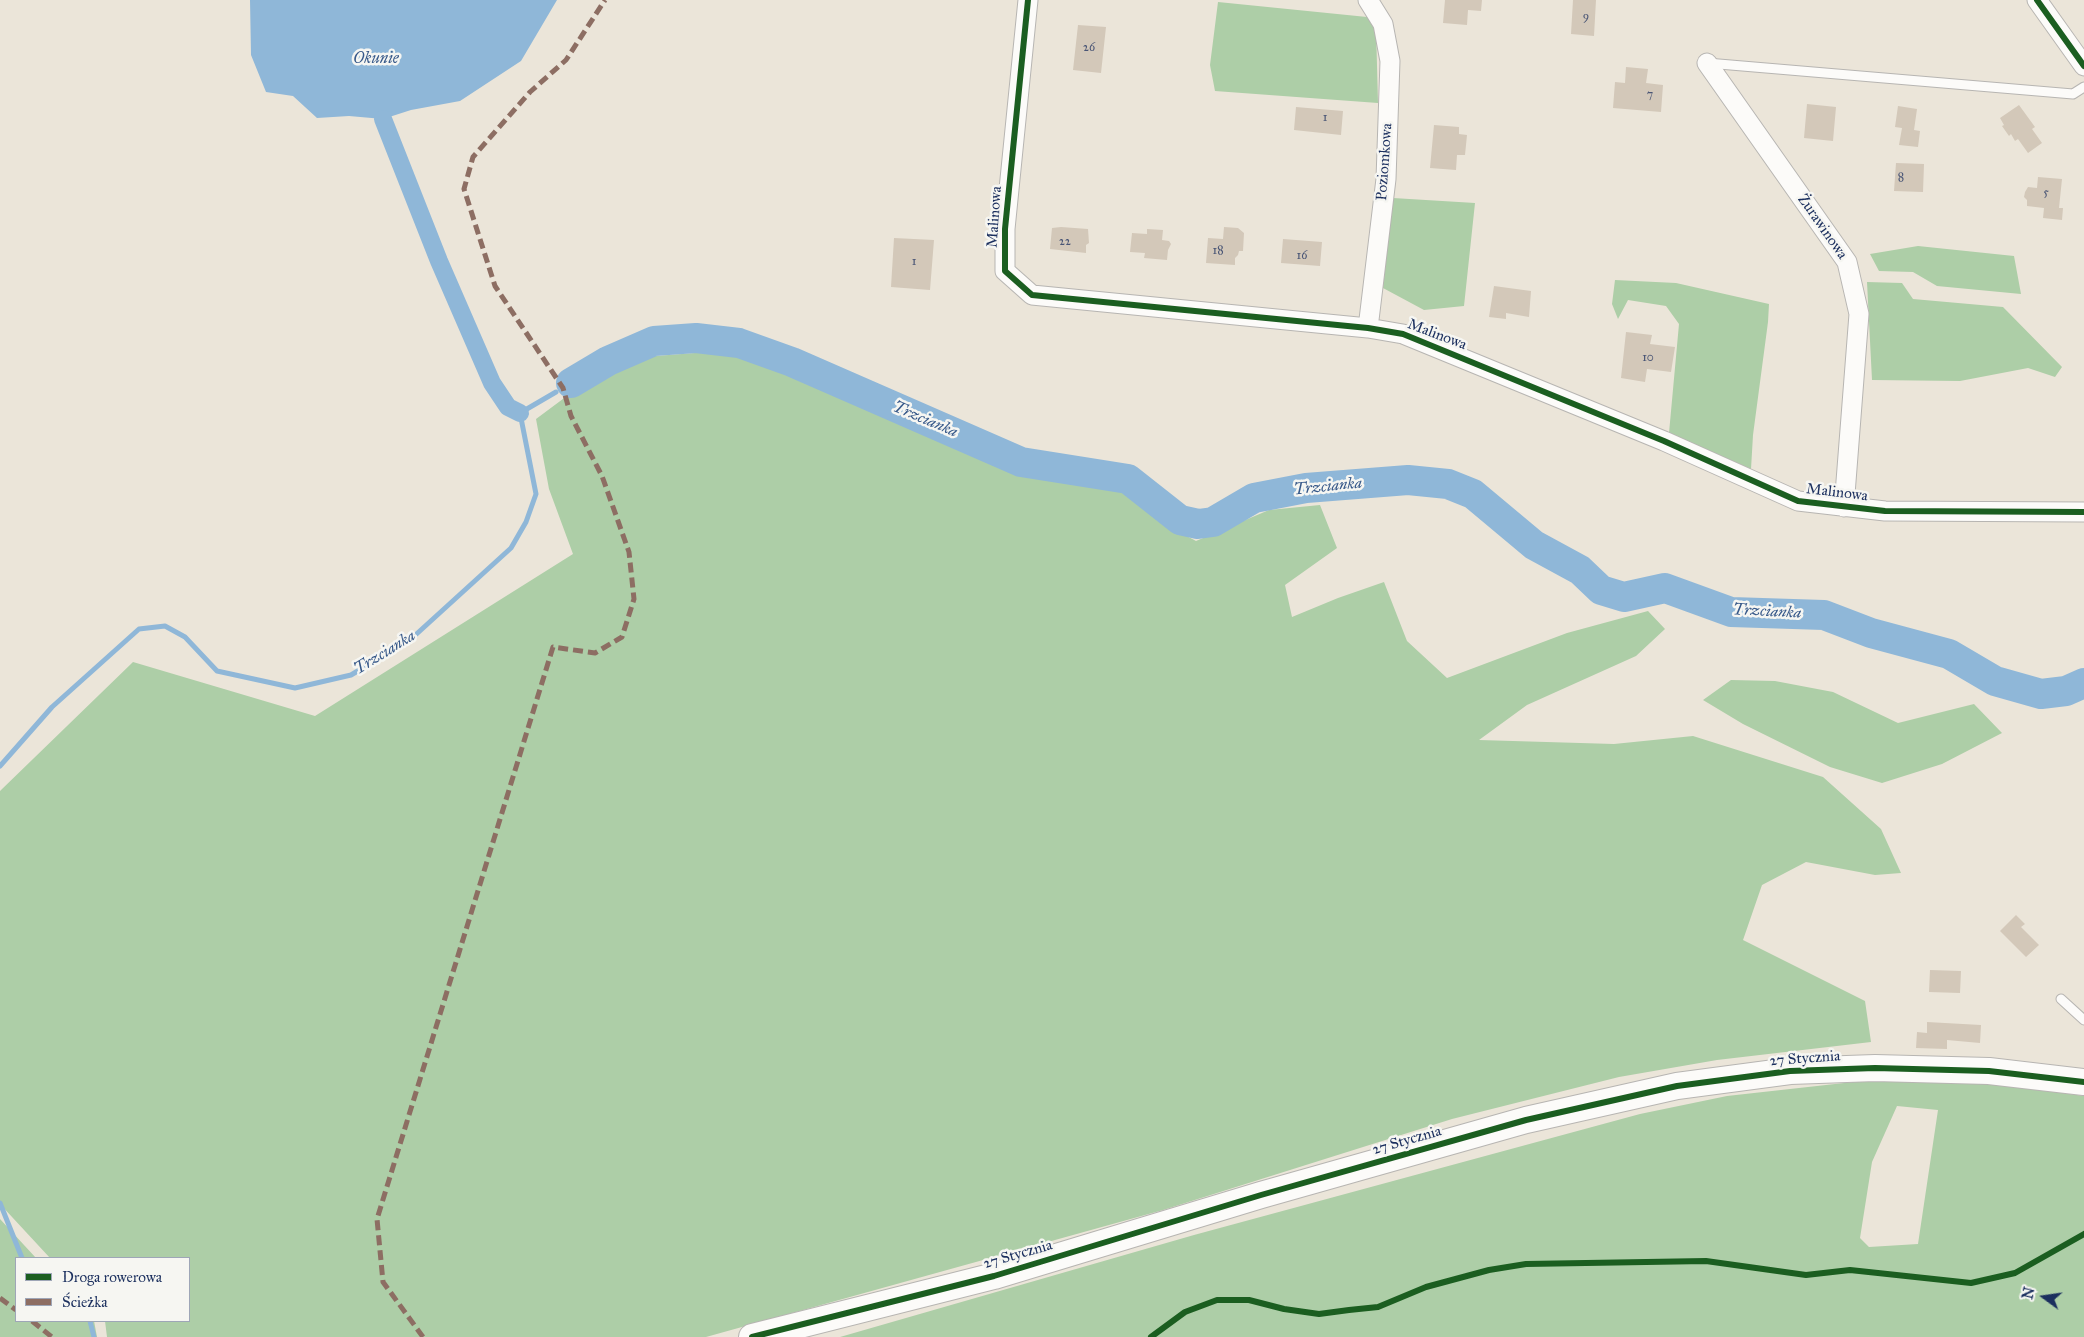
<!DOCTYPE html>
<html>
<head>
<meta charset="utf-8">
<style>
	body { margin:0 }
	#map { position:relative; width:2084px; height:1337px; overflow:hidden; background:#ebe5d9; font-family:"IM FELL Great Primer",serif }
	canvas { display:block }
	.legend { position:absolute; left:15px; top:1257px; width:175px; height:65px; box-sizing:border-box; background:#f6f6f2; border:1px solid #9ea6b7; margin:0; padding:6px 9px; list-style:none; font-size:15px; color:#1b2f5e }
	.legend li { display:flex; align-items:center; gap:10px; height:25px }
	.legend b { width:25px; border:1px solid #9ea6b7 }
	.north { position:absolute; left:2019px; top:1272px; width:50px; height:50px; -webkit-text-stroke:4px #f6f6f2; paint-order:stroke; rotate:284deg; font-size:14px; font-weight:700; line-height:20px; text-align:center; color:#1b2f5e }
	.north::after { content:''; display:block; margin:auto; width:18px; height:22px; background:#1b2f5e; clip-path:polygon(50% 0,100% 100%,50% 72%,0 100%) }
</style>
</head>
<body>
<div id="map">
<canvas width="2084" height="1337"></canvas>
<ul class="legend">
<li><b style="height:6px;background:#1b5e20"></b>Droga rowerowa</li>
<li><b style="height:6px;background:#8d6e63"></b>Ścieżka</li>
</ul>
<div class="north">N</div>
</div>
<script>
const g = document.querySelector('canvas').getContext('2d');
g.lineJoin = 'round';
function fillPath(path, color) { g.fillStyle = color; g.fill(path, 'evenodd'); }
const shape = rows => new Path2D(rows.map(r => 'M' + r).join(''));
function stroke(path, color, width, dash) { g.strokeStyle = color; g.lineWidth = width; g.lineCap = dash ? 'butt' : 'round'; g.setLineDash(dash || []); g.stroke(path); }
function label(font, color, halo, rows, align = 'center') {
  g.font = font + ' "IM FELL Great Primer",serif'; g.lineWidth = 5; g.setLineDash([]); g.textBaseline = 'middle'; g.strokeStyle = halo; g.fillStyle = color; for (const [text, x, y, turn = 0] of rows) {
    g.save(); g.translate(x, y); g.rotate((+turn || 0) * Math.PI / 180); g.textAlign = isNaN(turn) ? turn : align; if (halo) g.strokeText(text, 0, 0); g.fillText(text, 0, 0); g.restore();
  }
}
fillPath(shape([
	[1218,2,1367,17,1376,28,1378,103,1215,91,1210,65],
	[1393,198,1475,203,1464,306,1424,310,1383,288],
	[1918,246,2014,256,2021,294,1937,286,1913,272,1879,271,1870,254],
	[1615,280,1676,283,1769,304,1768,322,1753,435,1751,469,1669,433,1679,324,1666,306,1628,300,1618,319,1612,304],
	[1867,282,1902,283,1913,299,2003,307,2062,367,2055,377,2028,368,1960,381,1872,380],
	[720,351,831,390,1027,476,1126,487,1172,528,1196,541,1269,510,1320,505,1337,548,1285,585,1292,617,1338,598,1384,582,1407,641,1447,678,1567,633,1648,611,1665,629,1636,656,1527,705,1479,740,1614,744,1693,736,1823,777,1881,829,1901,873,1875,875,1806,862,1762,885,1743,940,1865,1001,1871,1042,1717,1060,1619,1077,1452,1119,1163,1210,706,1337,107,1337,105,1321,189,1321,189,1258,50,1258,0,1204,0,791,133,662,315,716,573,554,549,489,536,419,575,390,643,357],
	[1731,680,1775,681,1833,692,1898,723,1974,704,2002,733,1942,764,1882,783,1830,767,1743,724,1703,700],
	[1898,1077,2020,1087,2084,1096,2084,1337,840,1337,1194,1235,1640,1114,1727,1096],
	[1897,1106,1938,1110,1918,1244,1869,1247,1860,1238,1872,1162],
	[0,1219,36,1258,16,1258,16,1321,94,1321,97,1337,0,1337]
]), '#adcea7');
fillPath(shape([
	[250,0,557,0,521,61,460,101,411,110,383,119,349,116,317,118,293,96,266,92,251,55]
]), '#8fb7d8');
stroke(shape([
	[0,766,52,707,139,629,165,626,185,637,217,671,295,688,351,675,411,639,511,548,526,522,536,494,520,413,556,392],
	[0,1203,22,1258],
	[90,1321,94,1337]
]), '#8fb7d8', 5);
stroke(shape([
	[383,119,439,261,492,383,508,407,520,413]
]), '#8fb7d8', 18);
stroke(shape([
	[571,383,608,361,654,341,696,338,739,343,792,362,1021,462,1128,479,1180,520,1198,524,1213,522,1254,498,1306,488,1408,480,1448,484,1473,494,1534,545,1580,570,1601,590,1624,597,1665,588,1731,612,1824,615,1871,633,1949,654,1995,681,2041,694,2066,691,2084,683]
]), '#8fb7d8', 30);
fillPath(shape([
	[1445,0,1482,0,1481,11,1468,10,1467,25,1443,23],
	[1573,0,1596,0,1594,36,1571,34],
	[1078,25,1106,27,1101,73,1073,70],
	[1626,67,1648,69,1646,83,1663,85,1661,112,1613,108,1615,82,1625,83],
	[1807,104,1836,107,1833,141,1804,138],
	[2019,105,2035,127,2032,129,2042,143,2028,153,2018,139,2015,141,2011,134,2009,136,2002,126,2004,125,2000,118],
	[1898,106,1917,109,1914,130,1920,131,1918,147,1899,145,1902,128,1895,127],
	[1296,107,1343,111,1341,135,1294,130],
	[1434,125,1459,127,1459,134,1467,135,1465,155,1457,155,1456,170,1430,168],
	[1896,163,1924,164,1923,192,1894,191],
	[2038,177,2062,179,2059,208,2063,208,2062,220,2043,218,2044,208,2027,206,2027,200,2024,197,2025,192,2028,187,2037,188],
	[1061,227,1088,229,1089,243,1086,245,1086,253,1050,249,1052,228],
	[1224,227,1238,228,1244,233,1243,251,1239,251,1238,255,1235,258,1235,265,1206,263,1208,238,1223,239],
	[1147,229,1163,230,1162,240,1169,241,1171,244,1168,250,1167,260,1144,258,1145,253,1130,252,1132,233,1147,234],
	[894,238,934,240,930,290,891,287],
	[1283,239,1322,242,1320,266,1281,263],
	[1494,286,1531,291,1529,317,1506,313,1506,319,1489,317],
	[1626,332,1652,335,1650,344,1675,347,1671,372,1647,369,1645,382,1621,378],
	[2016,915,2025,924,2021,927,2039,945,2026,957,2000,931],
	[1930,970,1961,971,1960,993,1929,992],
	[1927,1022,1981,1025,1980,1043,1947,1040,1947,1049,1916,1048,1917,1032,1927,1033]
]), '#d3c8b9');
const service = shape([
	[1707,63,2073,94,2084,87],
	[2061,999,2084,1020]
]);
const minor = shape([
	[1028,0,1005,229,1005,271,1032,295,1368,328,1403,334,1664,441,1798,501,1885,511,2084,512],
	[1368,0,1383,24,1390,61,1386,179,1368,328],
	[2037,0,2084,66],
	[1707,63,1847,262,1859,314,1844,507]
]);
const secondary = shape([
	[752,1337,994,1276,1261,1195,1526,1120,1677,1086,1790,1071,1875,1068,1989,1071,2084,1082]
]);
stroke(service, '#b7b5b2', 11);
stroke(minor, '#b7b5b2', 21);
stroke(secondary, '#b7b5b2', 28);
stroke(service, '#fcfbf9', 9);
stroke(minor, '#fcfbf9', 19);
stroke(secondary, '#fcfbf9', 26);
stroke(shape([
	[0,1298,16,1310],
	[32,1321,52,1337],
	[423,1337,383,1282,377,1219,553,647,595,653,622,637,634,599,629,552,602,476,571,416,563,388,495,286,464,189,473,157,530,92,566,60,605,0]
]), '#8d6e63', 5, [10, 5]);
stroke(shape([
	[1028,0,1005,229,1005,271,1032,295,1368,328,1403,334,1664,441,1798,501,1885,511,2084,512],
	[2037,0,2084,66],
	[752,1337,994,1276,1261,1195,1526,1120,1677,1086,1790,1071,1875,1068,1989,1071,2084,1082],
	[1151,1337,1185,1312,1217,1300,1249,1300,1284,1309,1319,1314,1349,1310,1378,1307,1426,1287,1489,1270,1526,1264,1706,1261,1806,1275,1850,1270,1971,1283,2015,1273,2084,1234]
]), '#1b5e20', 6);
label('12px', '#495575', null, [
	["9",1586,17],
	["26",1089,48],
	["7",1650,95],
	["1",1325,118],
	["8",1901,178],
	["5",2046,193],
	["22",1065,242],
	["18",1218,251],
	["16",1302,256],
	["1",914,262],
	["10",1648,358]
]);
label('15px', '#1b2f5e', '#f6f6f2', [
	["Poziomkowa",1385,162,-86],
	["Malinowa",995,217,-86],
	["Żurawinowa",1822,227,55],
	["Malinowa",1437,335,21],
	["Malinowa",1837,493,7],
	["27 Stycznia",1805,1059,-4],
	["27 Stycznia",1407,1141,-16],
	["27 Stycznia",1018,1255,-16]
]);
label('italic 16px', '#365889', '#f6f6f2', [
	["Okunie",376,59],
	["Trzcianka",925,420,23],
	["Trzcianka",1328,487,-6],
	["Trzcianka",1767,612,3],
	["Trzcianka",385,653,-32]
]);
</script>
</body>
</html>
